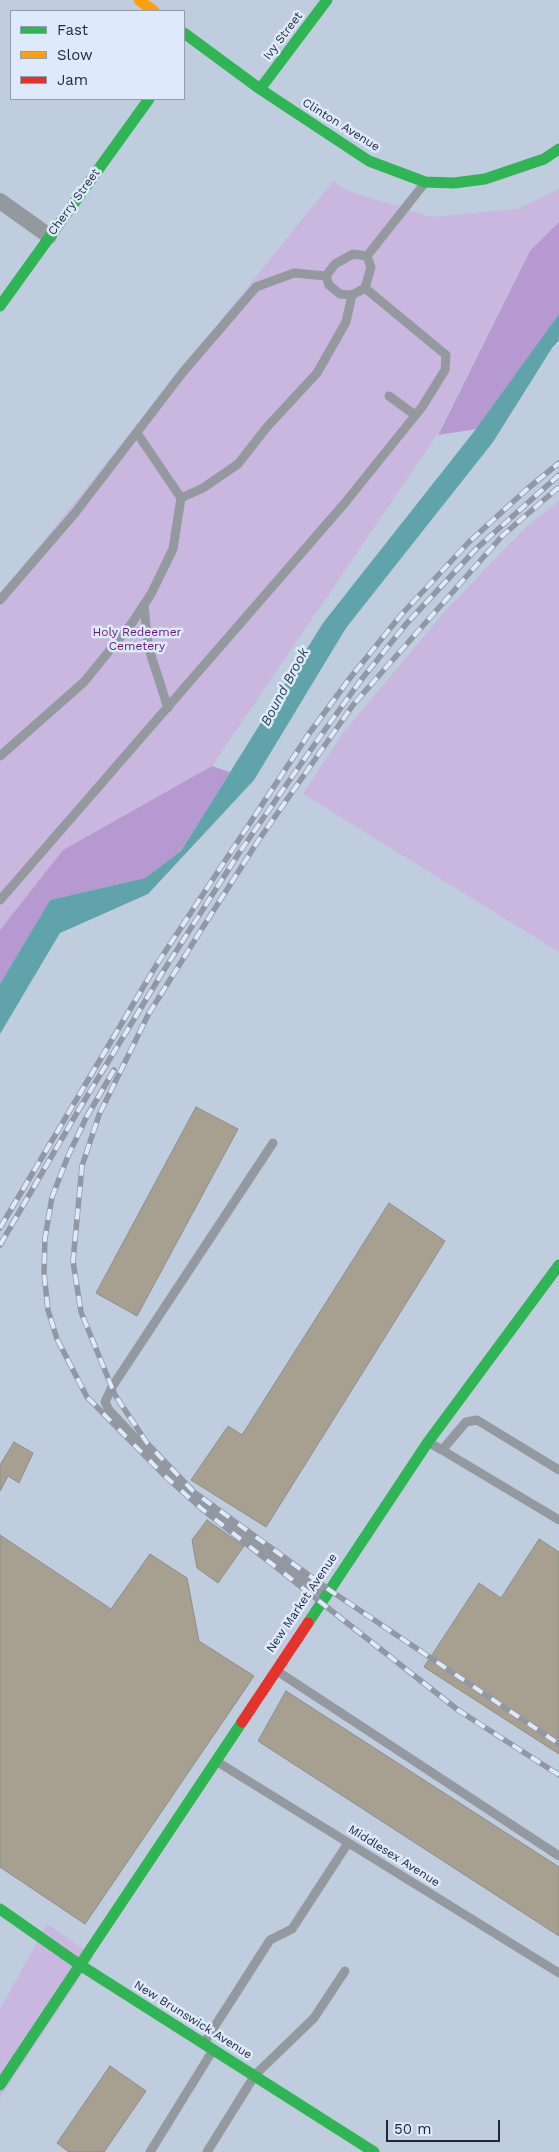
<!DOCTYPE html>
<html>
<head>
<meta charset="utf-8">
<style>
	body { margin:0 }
	#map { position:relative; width:559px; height:2152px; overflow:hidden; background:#c0cddf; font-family:"Work Sans",sans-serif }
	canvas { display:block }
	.legend { position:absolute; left:10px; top:10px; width:175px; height:90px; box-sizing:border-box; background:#deeafc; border:1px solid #929cac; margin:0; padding:6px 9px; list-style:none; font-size:15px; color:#1f2835 }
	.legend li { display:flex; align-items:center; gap:10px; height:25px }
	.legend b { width:25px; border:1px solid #929cac }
	.scale { position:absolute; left:386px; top:2120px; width:114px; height:22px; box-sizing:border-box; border:2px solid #1f2835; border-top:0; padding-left:6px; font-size:15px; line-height:18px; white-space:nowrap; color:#1f2835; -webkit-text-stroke:4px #deeafc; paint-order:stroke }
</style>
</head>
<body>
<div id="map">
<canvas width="559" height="2152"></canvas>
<ul class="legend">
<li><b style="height:6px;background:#30b455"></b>Fast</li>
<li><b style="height:6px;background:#ff9f0a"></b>Slow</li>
<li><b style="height:6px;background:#e5322d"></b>Jam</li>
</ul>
<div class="scale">50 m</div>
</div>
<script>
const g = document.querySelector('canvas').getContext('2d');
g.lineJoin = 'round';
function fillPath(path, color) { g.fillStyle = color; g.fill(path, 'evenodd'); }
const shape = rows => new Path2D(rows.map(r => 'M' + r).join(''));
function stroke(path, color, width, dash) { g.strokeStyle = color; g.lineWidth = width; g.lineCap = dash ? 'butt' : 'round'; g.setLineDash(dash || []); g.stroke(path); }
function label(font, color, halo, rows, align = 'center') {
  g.font = font + ' "Work Sans",sans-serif'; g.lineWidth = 5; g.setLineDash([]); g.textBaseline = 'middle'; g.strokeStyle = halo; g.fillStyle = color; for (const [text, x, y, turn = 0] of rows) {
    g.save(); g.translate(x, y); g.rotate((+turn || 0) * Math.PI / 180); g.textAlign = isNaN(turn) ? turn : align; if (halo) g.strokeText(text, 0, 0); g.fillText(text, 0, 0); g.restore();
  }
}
fillPath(shape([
	[333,181,346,190,431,217,517,209,559,189,559,222,530,251,437,435,212,766,63,850,0,930,0,595],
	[559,501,559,952,303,794,342,734,446,610,524,529],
	[47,1924,94,1956,0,2098,0,2009]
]), '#c9b7df');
fillPath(shape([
	[559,222,559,314,477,429,438,435,530,251],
	[212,766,230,772,181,851,145,878,50,900,0,984,0,930,63,850]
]), '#b699d0');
fillPath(shape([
	[559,314,559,340,552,348,493,442,346,628,254,780,148,894,60,933,0,1034,0,984,50,900,145,878,181,851,323,623,476,429]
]), '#60a3aa');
const building = shape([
	[196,1107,238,1129,137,1316,96,1293,196,1107],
	[389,1203,445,1241,266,1527,191,1480,228,1426,242,1435,389,1203],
	[14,1442,33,1453,19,1483,8,1476,0,1491,0,1465,14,1442],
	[207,1520,244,1546,218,1583,197,1568,192,1540,207,1520],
	[0,1535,111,1609,150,1554,187,1578,199,1641,254,1676,85,1924,0,1867,0,1535],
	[539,1539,559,1552,559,1754,424,1667,479,1583,501,1598,539,1539],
	[286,1691,559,1867,559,1936,258,1741,286,1691],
	[110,2066,146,2091,104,2152,69,2152,57,2143,110,2066]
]);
fillPath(building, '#a7a091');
stroke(building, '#8b8d8f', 1);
stroke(shape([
	[353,254,367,256,371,267,365,288,352,295,340,294,329,285,326,276,335,264,353,254],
	[367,256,424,184],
	[389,396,415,415],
	[137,433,181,498,203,488,238,464,267,427,317,373,346,322,352,295],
	[0,600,75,513,183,372,256,287,294,273,326,276],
	[144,605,148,646,168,708],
	[0,756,84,682,132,623,151,594,173,549,181,498],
	[0,900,344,504,422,407,445,370,446,355,365,288],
	[273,1143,112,1387,105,1402,109,1410,183,1489,324,1595],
	[428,1442,442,1450,466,1422,477,1420,559,1470],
	[442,1450,559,1520],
	[277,1671,559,1856],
	[216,1761,559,1973],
	[204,2043,270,1940,292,1929,348,1843],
	[150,2152,213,2050],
	[207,2152,255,2075,314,2018,345,1971]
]), '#94989f', 9);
stroke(shape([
	[0,201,49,236]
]), '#94989f', 16);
stroke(shape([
	[184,33,260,89,369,161,425,182,454,183,485,179,544,159,559,149],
	[260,89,327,0],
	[0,306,149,99],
	[308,1623,428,1442,559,1265],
	[0,1909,80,1965,374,2152],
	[0,2085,242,1722]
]), '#30b455', 11);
stroke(shape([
	[139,0,154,11]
]), '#ff9f0a', 11);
stroke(shape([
	[242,1722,308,1623]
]), '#e5322d', 11);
const rail = shape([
	[559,487,503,535,353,705,258,841,203,927,148,1015,99,1115,82,1166,73,1261,81,1312,115,1395,147,1443,194,1492,328,1589,559,1744],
	[114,1070,86,1118,68,1156,52,1197,45,1238,44,1273,48,1310,57,1339,87,1397,166,1477,202,1509,458,1710,559,1775],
	[0,1228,157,964,308,735,350,678,401,615,469,542,526,490,559,463],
	[0,1245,78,1111,164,970,241,850,319,738,361,680,407,623,477,548,559,475]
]);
stroke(rail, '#9198a3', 5.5);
stroke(rail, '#deeafc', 4, [11]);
label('12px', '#1f2835', '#deeafc', [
	["Ivy Street",283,36,-53],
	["Clinton Avenue",341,125,32],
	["Cherry Street",74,202,-54],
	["New Market Avenue",302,1603,-56],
	["Middlesex Avenue",394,1856,32],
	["New Brunswick Avenue",193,2020,32]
]);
label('12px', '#6a1982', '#deeafc', [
	["Holy Redeemer",137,632],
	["Cemetery",137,646]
]);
label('italic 14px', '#2c4949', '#deeafc', [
	["Bound Brook",285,687,-62]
]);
</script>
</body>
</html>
